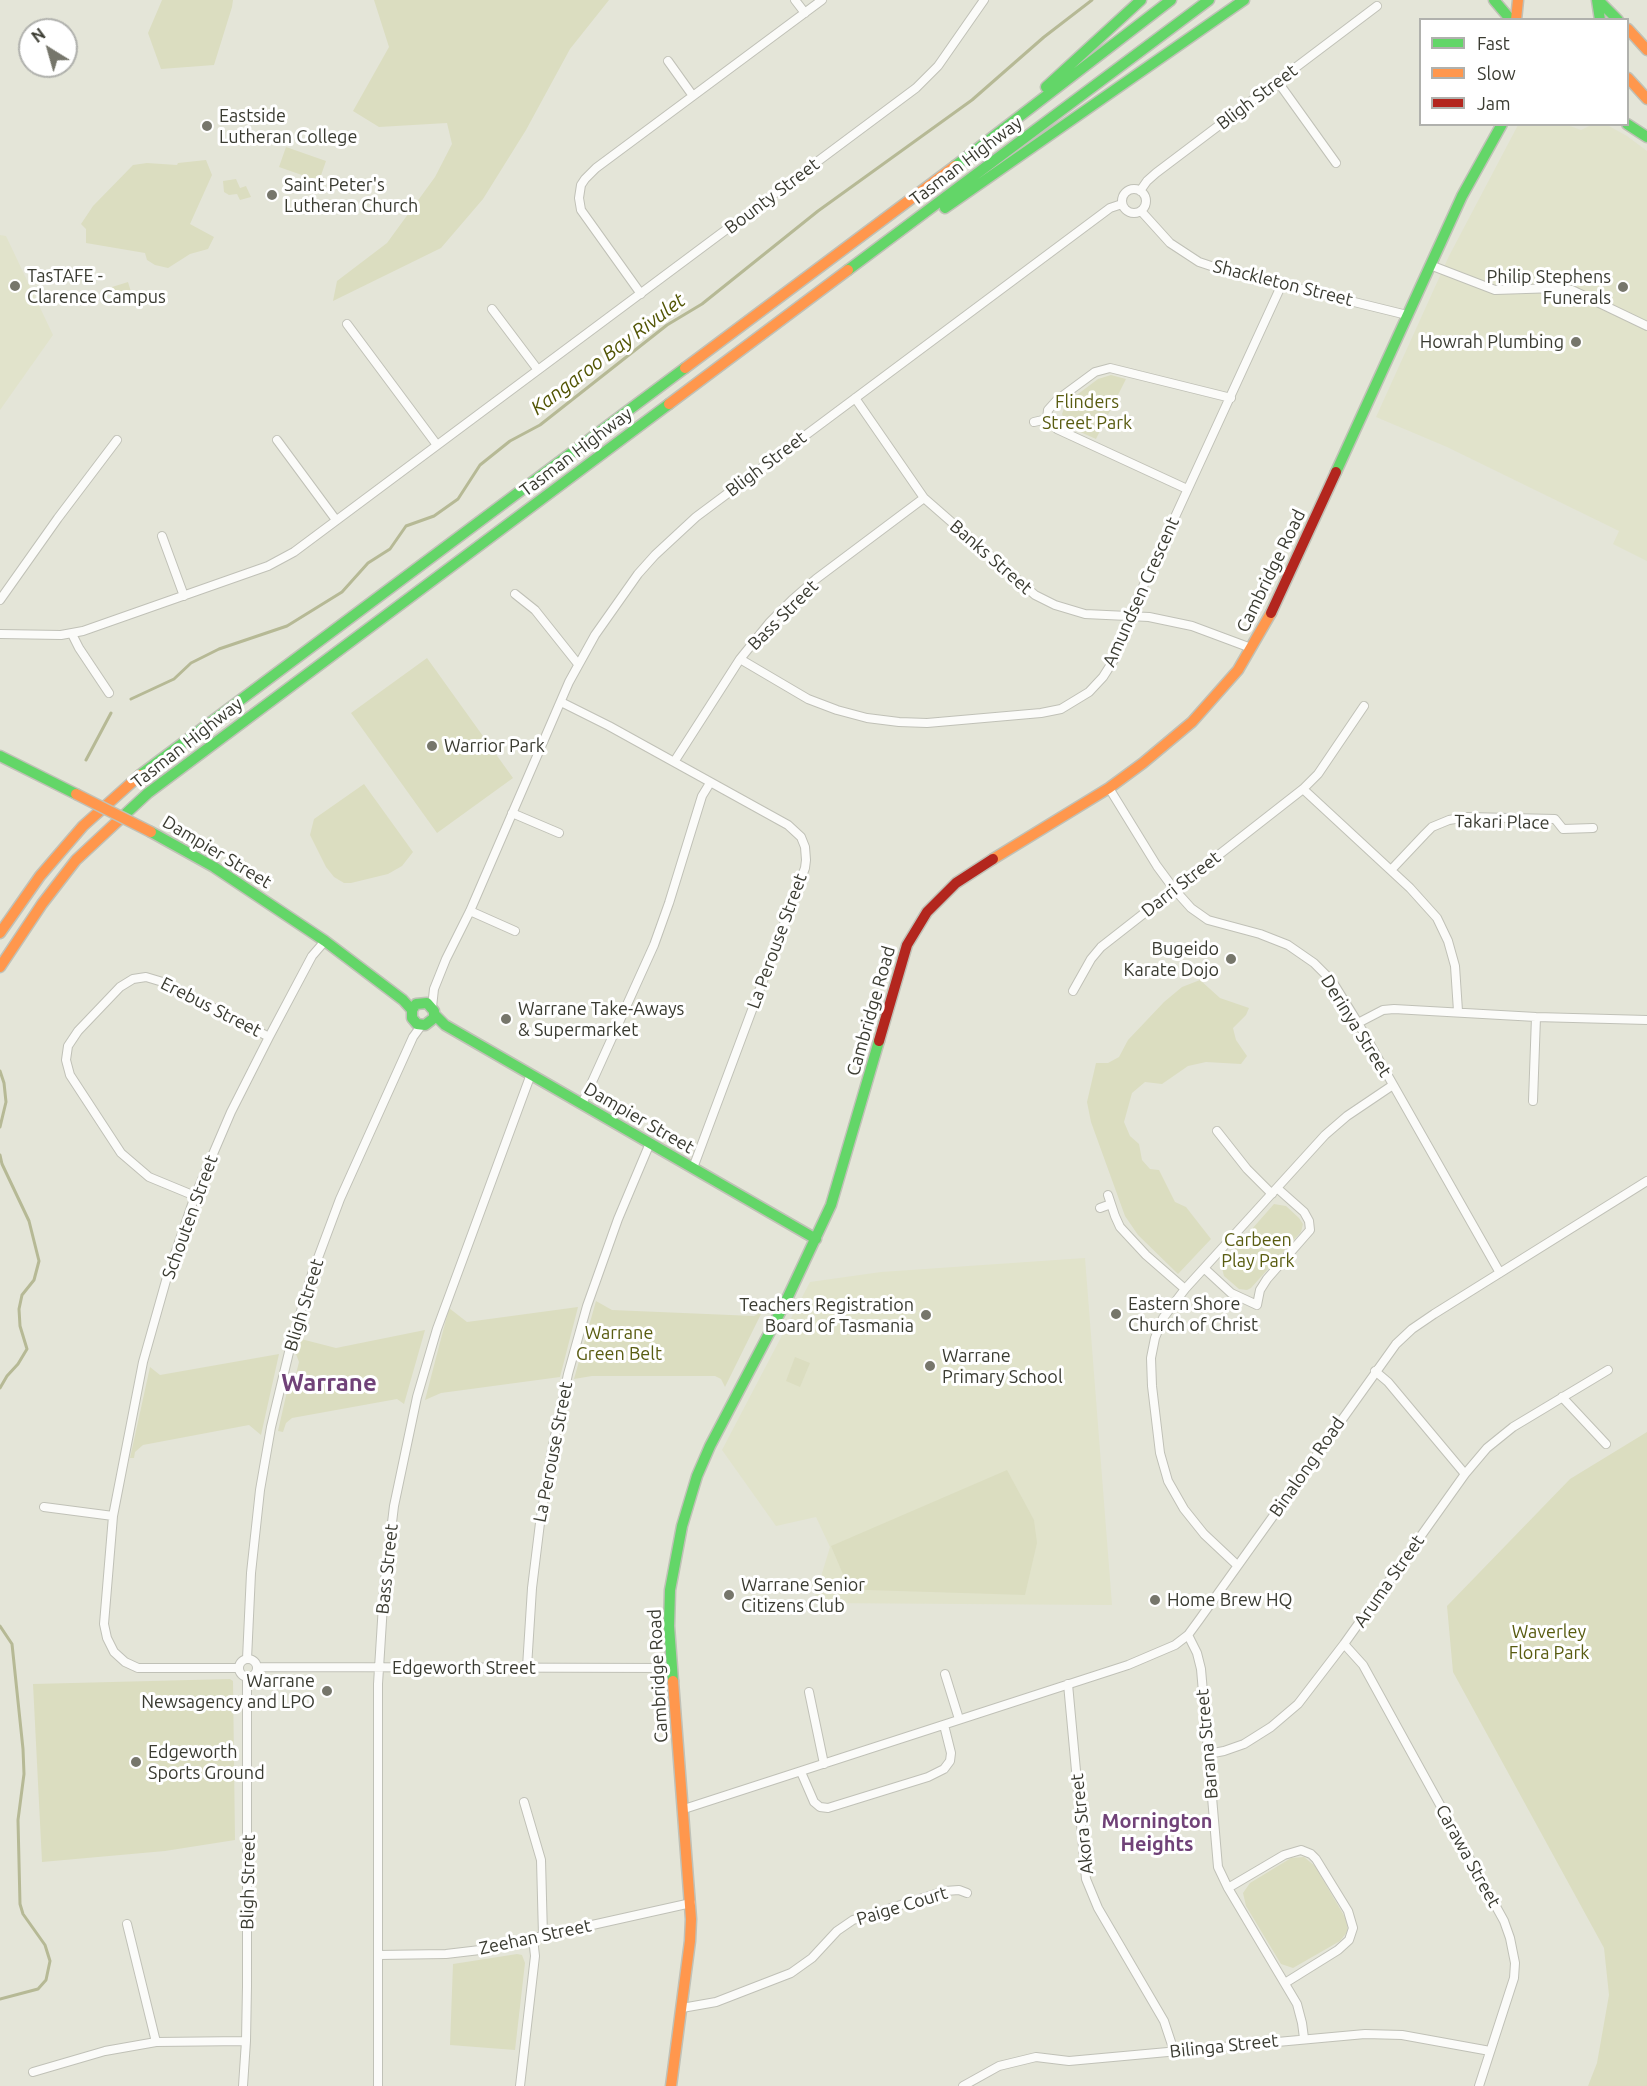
<!DOCTYPE html>
<html>
<head>
<meta charset="utf-8">
<style>
	body { margin:0 }
	#map { position:relative; width:1647px; height:2086px; overflow:hidden; background:#e4e5d8; font-family:Ubuntu,sans-serif }
	canvas { display:block }
	.legend { position:absolute; left:1419px; top:18px; width:210px; height:108px; box-sizing:border-box; background:#fff; border:2px solid #b0b1ad; margin:0; padding:8px 10px; list-style:none; font-size:18px; color:#3a3b31 }
	.legend li { display:flex; align-items:center; gap:12px; height:30px }
	.legend b { width:30px; border:2px solid #b0b1ad }
	.north { position:absolute; left:18px; top:18px; width:60px; height:60px; box-sizing:border-box; background:#fff; border:2px solid #b0b1ad; border-radius:50%; rotate:323deg; font-size:16px; font-weight:700; line-height:24px; text-align:center; color:#3a3b31 }
	.north::after { content:''; display:block; margin:auto; width:21px; height:27px; background:#76766b; clip-path:polygon(50% 0,100% 100%,50% 72%,0 100%) }
</style>
</head>
<body>
<div id="map">
<canvas width="1647" height="2086"></canvas>
<ul class="legend">
<li><b style="height:8px;background:#63d668"></b>Fast</li>
<li><b style="height:8px;background:#ff974d"></b>Slow</li>
<li><b style="height:8px;background:#b3261e"></b>Jam</li>
</ul>
<div class="north">N</div>
</div>
<script>
const g = document.querySelector('canvas').getContext('2d');
g.lineJoin = 'round';
function fillPath(path, color) { g.fillStyle = color; g.fill(path, 'evenodd'); }
const shape = rows => new Path2D(rows.map(r => 'M' + r).join(''));
function stroke(path, color, width, dash) { g.strokeStyle = color; g.lineWidth = width; g.lineCap = dash ? 'butt' : 'round'; g.setLineDash(dash || []); g.stroke(path); }
function label(font, color, halo, rows, align = 'center') {
  g.font = font + ' Ubuntu,sans-serif'; g.lineWidth = 6; g.setLineDash([]); g.textBaseline = 'middle'; g.strokeStyle = halo; g.fillStyle = color; for (const [text, x, y, turn = 0] of rows) {
    g.save(); g.translate(x, y); g.rotate((+turn || 0) * Math.PI / 180); g.textAlign = isNaN(turn) ? turn : align; if (halo) g.strokeText(text, 0, 0); g.fillText(text, 0, 0); g.restore();
  }
}
fillPath(shape([
	[1518,125,1567,125,1581,130,1591,125,1607,125,1627,136,1647,151,1647,561,1613,544,1619,531,1447,447,1376,417,1449,256],
	[0,235,6,236,53,335,0,410],
	[1085,1258,1112,1605,813,1603,830,1547,816,1517,776,1526,722,1450,810,1282,881,1272]
]), '#e1e3cb');
fillPath(shape([
	[162,0,233,0,232,7,214,65,161,69,148,33],
	[374,0,609,0,570,49,526,130,483,199,441,248,333,301,337,281,387,243,435,177,452,144,447,123,379,127,353,111,389,47],
	[286,147,326,161,319,181,279,167],
	[206,160,212,175,190,224,214,237,208,249,190,254,168,268,155,265,147,260,145,253,86,243,86,229,81,224,93,206,133,165,147,163,177,165,178,163],
	[236,179,240,188,246,186,251,197,240,200,237,194,229,195,224,192,223,181],
	[128,282,132,295,116,300,112,287],
	[1111,375,1126,379,1096,439,1067,426,1062,414,1066,403,1098,379],
	[427,658,513,778,437,833,351,713],
	[364,784,413,852,402,866,388,874,351,883,344,883,334,877,326,867,310,835,314,819],
	[1200,980,1220,998,1249,1008,1246,1015,1233,1028,1236,1040,1247,1056,1241,1064,1206,1062,1188,1066,1162,1084,1145,1082,1132,1093,1124,1122,1130,1136,1139,1144,1142,1160,1150,1169,1159,1170,1175,1202,1186,1207,1211,1239,1178,1274,1138,1235,1125,1216,1091,1122,1087,1102,1096,1063,1108,1063,1119,1057,1128,1040,1164,1002,1182,987],
	[1274,1204,1286,1206,1299,1218,1303,1224,1301,1232,1251,1288,1247,1290,1239,1289,1224,1276,1221,1264],
	[596,1301,612,1310,754,1316,762,1312,725,1387,721,1379,715,1376,592,1376,574,1379],
	[578,1307,560,1377,441,1393,425,1400,449,1308,467,1322],
	[425,1330,404,1404,397,1399,292,1418,286,1423,283,1432,278,1431,288,1387,294,1382,299,1362,296,1354,301,1339,336,1348],
	[279,1354,261,1435,249,1425,143,1445,135,1452,134,1458,130,1458,150,1367,160,1375],
	[795,1357,810,1363,800,1387,786,1381],
	[1647,1432,1647,2086,1588,2086,1597,2063,1609,1995,1604,1948,1453,1672,1447,1606,1570,1479],
	[1007,1470,1034,1520,1037,1543,1025,1595,867,1590,848,1586,831,1546],
	[230,1679,233,1681,235,1840,165,1851,42,1862,33,1684],
	[1304,1857,1315,1866,1346,1919,1348,1931,1340,1941,1293,1968,1281,1964,1246,1906,1243,1893,1250,1883,1291,1858],
	[517,1954,522,1955,525,1963,515,2050,450,2045,453,1964]
]), '#dbddc0');
stroke(shape([
	[131,699,174,679,191,663,219,649,287,626,342,592,368,563,390,549,406,526,434,516,458,499,480,465,510,441,540,425,667,325,702,304,818,211,972,100,1044,37,1092,0],
	[86,760,111,713],
	[0,1071,4,1083,6,1102,0,1127],
	[0,1155,2,1164,29,1221,39,1261,34,1280,22,1295,19,1309,20,1326,27,1349,18,1364,7,1376,0,1388],
	[0,1626,12,1644,23,1749,24,1774,18,1820,20,1904,23,1914,45,1945,50,1961,46,1980,38,1989,0,1999]
]), '#b6b995', 3);
const street = shape([
	[795,0,805,13],
	[668,61,693,96],
	[1278,82,1336,163],
	'1122 201a12 12 0 1 1 24 0a12 12 0 1 1-24 0Z',
	[1140,191,1147,181,1156,173,1377,6],
	[1141,211,1170,243,1199,262,1220,269,1407,315],
	[1430,265,1495,290,1557,288,1572,290,1647,326],
	[641,294,581,210,579,198,581,185,585,179,596,168,822,0],
	[492,309,538,370],
	[347,324,437,445],
	[855,398,924,498,1035,595,1055,605,1085,614,1149,617,1192,626,1251,648],
	[1034,422,1047,419],
	[277,440,336,520],
	[1187,489,1057,429,1047,419,1048,410,1057,400,1095,372,1110,368,1231,398],
	[162,536,184,596],
	[515,594,535,610,578,664],
	[0,600,58,518,117,440],
	[0,634,61,635,83,631,268,566,294,552,916,88,938,66,984,0],
	[72,634,79,648,109,693],
	[740,659,808,699,837,710,867,718,899,722,927,723,1041,713,1061,709,1089,692,1103,677,1115,658,1129,617,1282,284],
	[561,702,609,726,788,825,801,837,805,847,806,860,805,868,693,1168],
	[674,762,740,659,770,622,792,600,816,579,924,498],
	[1109,788,1157,866,1174,889,1191,908,1208,920,1260,934,1288,945,1314,963,1332,981,1358,1023,1500,1273],
	[1303,789,1410,888,1437,918,1448,941,1455,966,1458,1011],
	[512,813,559,833],
	[1391,870,1425,834,1432,827,1449,820,1467,817,1555,819,1563,829,1593,828],
	[470,911,515,931],
	[1073,991,1091,959,1101,947,1303,789,1318,774,1364,706],
	[432,1007,434,989,446,959,470,911,569,682,595,635,638,574,655,555,696,517,1110,208,1122,204],
	[1358,1023,1383,1010,1394,1009,1536,1017,1647,1020],
	[1533,1101,1536,1017],
	[582,1104,654,945,669,903,702,796,710,783],
	[1217,1131,1247,1169,1272,1194],
	[1108,1195,1115,1216,1120,1227,1146,1255,1185,1289],
	[195,1196,149,1177,121,1153,70,1075,66,1060,68,1046,78,1031,120,987,133,979,146,977,166,983,269,1037],
	[1100,1208,1111,1204],
	[1205,1269,1231,1293,1257,1305,1260,1290,1267,1279,1310,1230,1309,1221,1304,1212,1277,1188],
	[1375,1371,1388,1382,1465,1474],
	[1562,1397,1606,1444],
	[44,1507,113,1516],
	[1237,1565,1204,1534,1184,1509,1168,1481,1160,1453,1152,1386,1151,1358,1155,1338,1163,1318,1185,1289,1325,1135,1347,1116,1393,1085],
	[1188,1635,1197,1653,1201,1669,1218,1867,1228,1888,1297,2004,1302,2023,1304,2038],
	[1344,1644,1363,1665,1504,1921,1510,1938,1515,1963,1514,1978,1479,2086],
	[247,1659,251,1573,260,1490,271,1427,290,1348,312,1274,340,1199,413,1037,421,1026],
	'239 1668a9 9 0 1 1 18 0a9 9 0 1 1-18 0Z',
	[257,1667,671,1668],
	[527,1667,532,1588,540,1523,552,1450,568,1374,587,1306,618,1219,650,1143],
	[239,1668,138,1668,125,1662,114,1652,107,1638,104,1624,113,1516,143,1362,167,1277,195,1196,231,1112,269,1037,312,956,325,941],
	[945,1674,959,1719],
	[1068,1684,1086,1879,1098,1908,1164,2021,1174,2051],
	[809,1692,824,1764],
	[1208,1754,1224,1751,1244,1744,1271,1727,1298,1704,1344,1644,1465,1474,1487,1448,1513,1427,1608,1370],
	[801,1772,814,1802,820,1807,828,1808,928,1777,944,1769,950,1761,951,1753,944,1725],
	[524,1802,541,1860,543,1936],
	[684,1809,1128,1665,1175,1645,1188,1635,1199,1620,1396,1344,1412,1329,1434,1314,1647,1181],
	[1228,1888,1284,1855,1301,1850,1311,1854,1316,1859,1348,1911,1353,1928,1349,1940,1338,1950,1285,1983],
	[127,1924,156,2042],
	[378,1955,446,1954,480,1950,691,1903],
	[682,2008,716,2002,791,1973,812,1958,837,1931,853,1920,945,1891,959,1890,967,1893],
	[33,2072,105,2051,156,2042,246,2041],
	[243,2086,246,2041,247,1986,247,1677],
	[378,2086,378,1684,384,1589,394,1506,417,1397,437,1329,531,1074],
	[520,2086,535,1956,533,1938],
	[963,2086,999,2066,1036,2057,1069,2061,1365,2034,1402,2035,1490,2051]
]);
const fast = shape([
	[1494,0,1511,20],
	[1597,0,1600,20],
	[1598,0,1618,20],
	[1046,87,1141,0],
	[1627,124,1647,137],
	[955,166,1171,0],
	[945,208,1244,0],
	[848,270,1209,0],
	[1336,472,1462,196,1502,124],
	[0,756,76,794],
	[140,775,685,368],
	[120,819,148,793,669,404],
	[151,832,214,867,325,941,403,1000,412,1010,412,1018,417,1024,425,1025,434,1018,434,1011,427,1003,416,1004,412,1010],
	[434,1014,445,1025,816,1239],
	[673,1681,669,1626,670,1590,682,1526,697,1476,710,1446,786,1301,831,1205,879,1041]
]);
const slow = shape([
	[1516,20,1518,0],
	[1628,29,1647,50],
	[1628,78,1647,99],
	[685,368,955,166],
	[669,404,848,270],
	[993,859,1109,788,1143,763,1192,722,1238,670,1271,613],
	[0,933,40,876,83,826,140,775],
	[0,967,42,904,76,860,120,819],
	[671,2086,690,1941,691,1919,673,1681]
]);
const jam = shape([
	[1271,613,1336,472],
	[879,1041,907,945,927,912,956,883,993,859]
]);
stroke(street, '#c0c1b7', 10);
stroke(fast, '#c0c1b7', 13);
stroke(slow, '#c0c1b7', 13);
stroke(jam, '#c0c1b7', 13);
stroke(street, '#fbfbf9', 8);
stroke(fast, '#63d668', 10);
stroke(slow, '#ff974d', 10);
stroke(jam, '#b3261e', 10);
const slowBridge = shape([
	[76,794,151,832]
]);
stroke(slowBridge, '#c0c1b7', 13, []);
stroke(slowBridge, '#ff974d', 10);
for (const [x, y, r, color] of [
	[207,126,6,"#76766b"],
	[272,195,6,"#76766b"],
	[15,286,6,"#76766b"],
	[1623,287,6,"#76766b"],
	[1576,342,6,"#76766b"],
	[432,746,6,"#76766b"],
	[1231,959,6,"#76766b"],
	[506,1019,6,"#76766b"],
	[1116,1314,6,"#76766b"],
	[926,1315,6,"#76766b"],
	[930,1366,6,"#76766b"],
	[729,1595,6,"#76766b"],
	[1155,1600,6,"#76766b"],
	[327,1691,6,"#76766b"],
	[136,1762,6,"#76766b"]
]) { const dot = new Path2D(); dot.arc(x, y, r, 0, 2 * Math.PI); g.fillStyle = color; g.fill(dot); stroke(dot, '#fff', 2); }
label('18px', '#3a3b31', '#fff', [
	["Bligh Street",1257,97,-37],
	["Tasman Highway",966,161,-37],
	["Bounty Street",772,196,-37],
	["Shackleton Street",1283,283,14],
	["Tasman Highway",576,452,-37],
	["Bligh Street",766,464,-37],
	["Banks Street",991,557,41],
	["Cambridge Road",1271,571,-64],
	["Amundsen Crescent",1141,592,-66],
	["Bass Street",783,615,-45],
	["Tasman Highway",187,743,-38],
	["Takari Place",1502,822,1],
	["Dampier Street",217,852,31],
	["Darri Street",1181,884,-38],
	["La Perouse Street",777,941,-70],
	["Erebus Street",211,1007,27],
	["Cambridge Road",871,1011,-74],
	["Derinya Street",1356,1026,58],
	["Dampier Street",639,1118,30],
	["Schouten Street",190,1217,-70],
	["Bligh Street",304,1305,-73],
	["La Perouse Street",553,1452,-79],
	["Binalong Road",1307,1467,-55],
	["Bass Street",387,1569,-84],
	["Aruma Street",1389,1581,-55],
	["Edgeworth Street",464,1668],
	["Cambridge Road",658,1676,-93],
	["Barana Street",1207,1744,-95],
	["Akora Street",1082,1824,-96],
	["Carawa Street",1468,1856,61],
	["Bligh Street",248,1882,-89],
	["Paige Court",902,1906,-17],
	["Zeehan Street",535,1937,-12],
	["Bilinga Street",1224,2046,-6]
]);
label('18px', '#3a3b31', '#fff', [
	["Eastside",219,116],
	["Lutheran College",219,137],
	["Saint Peter's",284,185],
	["Lutheran Church",284,206],
	["TasTAFE -",27,276],
	["Clarence Campus",27,297],
	["Philip Stephens",1611,277,"right"],
	["Funerals",1611,298,"right"],
	["Howrah Plumbing",1564,342,"right"],
	["Warrior Park",444,746],
	["Bugeido",1219,949,"right"],
	["Karate Dojo",1219,970,"right"],
	["Warrane Take-Aways",518,1009],
	["& Supermarket",518,1030],
	["Eastern Shore",1128,1304],
	["Church of Christ",1128,1325],
	["Teachers Registration",914,1305,"right"],
	["Board of Tasmania",914,1326,"right"],
	["Warrane",942,1356],
	["Primary School",942,1377],
	["Warrane Senior",741,1585],
	["Citizens Club",741,1606],
	["Home Brew HQ",1167,1600],
	["Warrane",315,1681,"right"],
	["Newsagency and LPO",315,1702,"right"],
	["Edgeworth",148,1752],
	["Sports Ground",148,1773]
], 'left');
label('18px', '#595c11', '#fff', [
	["Flinders",1087,402],
	["Street Park",1087,423],
	["Carbeen",1258,1240],
	["Play Park",1258,1261],
	["Warrane",619,1333],
	["Green Belt",619,1354],
	["Waverley",1549,1632],
	["Flora Park",1549,1653]
]);
label('italic 20px', '#525504', '#fff', [
	["Kangaroo Bay Rivulet",608,354,-37]
]);
label('bold 20px', '#704278', '#fff', [
	["Mornington",1157,1821],
	["Heights",1157,1844]
]);
label('bold 24px', '#704278', '#fff', [
	["Warrane",329,1383]
]);
</script>
</body>
</html>
